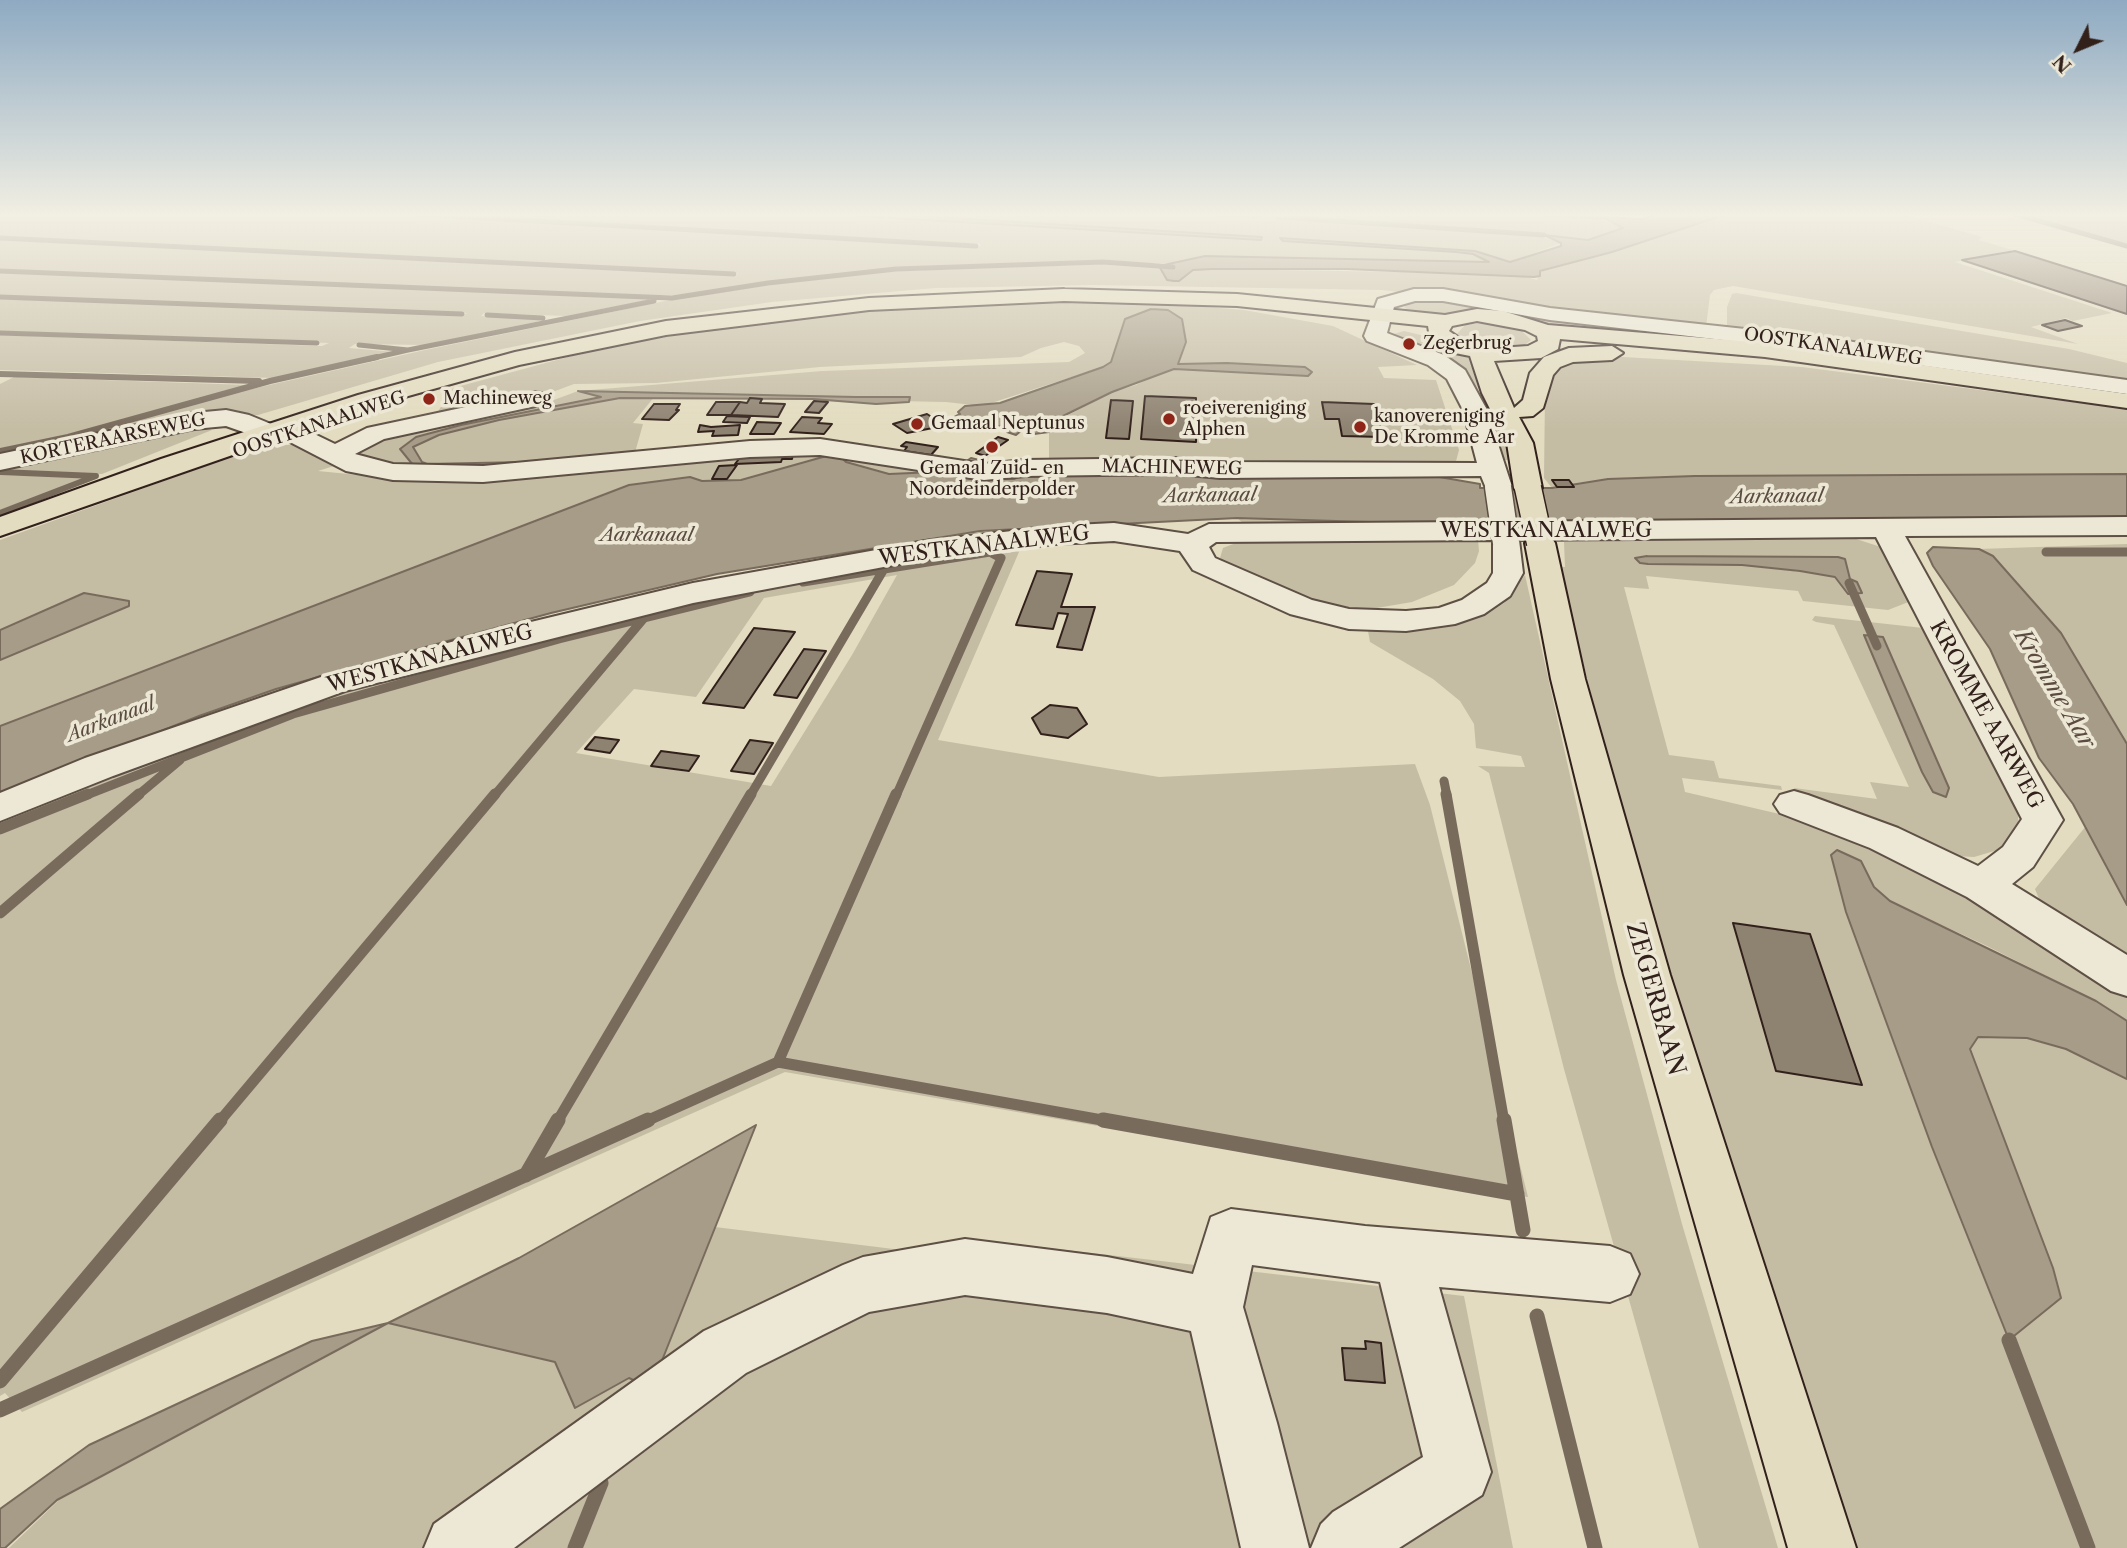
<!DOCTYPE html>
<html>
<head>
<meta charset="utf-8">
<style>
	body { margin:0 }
	#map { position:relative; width:2127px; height:1548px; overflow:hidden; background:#e3dcc0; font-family:"Libre Caslon Text",serif }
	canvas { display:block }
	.north { position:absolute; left:2043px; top:14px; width:70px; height:70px; -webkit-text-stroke:5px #ede8d6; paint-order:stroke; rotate:227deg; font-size:19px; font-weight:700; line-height:28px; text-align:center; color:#32211b }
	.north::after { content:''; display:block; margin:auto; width:24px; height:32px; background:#32211b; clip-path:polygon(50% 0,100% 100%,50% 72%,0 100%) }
</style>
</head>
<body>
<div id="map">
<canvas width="2127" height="1548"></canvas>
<div class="north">N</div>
</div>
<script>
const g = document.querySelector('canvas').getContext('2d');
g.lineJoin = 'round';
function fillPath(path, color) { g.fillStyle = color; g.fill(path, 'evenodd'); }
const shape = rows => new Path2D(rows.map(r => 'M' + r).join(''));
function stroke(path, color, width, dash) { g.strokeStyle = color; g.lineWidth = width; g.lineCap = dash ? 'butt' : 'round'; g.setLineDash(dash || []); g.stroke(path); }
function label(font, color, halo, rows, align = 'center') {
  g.font = font + ' "Libre Caslon Text",serif'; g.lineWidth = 7; g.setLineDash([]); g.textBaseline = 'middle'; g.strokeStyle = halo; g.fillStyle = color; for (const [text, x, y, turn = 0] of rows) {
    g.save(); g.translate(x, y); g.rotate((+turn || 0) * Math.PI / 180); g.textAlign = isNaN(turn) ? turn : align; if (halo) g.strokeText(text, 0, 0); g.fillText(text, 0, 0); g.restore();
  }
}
fillPath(shape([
	[0,214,387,214,979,247,981,244,438,214,827,214,1261,240,888,214,1201,214,1259,217,1232,214,1521,214,1596,218,1624,228,1588,240,1577,240,1543,234,1274,216,1536,235,1561,243,1510,262,1475,251,1281,238,1283,241,1456,252,1473,254,1489,262,1205,256,1170,263,981,264,864,271,675,295,592,295,654,299,566,316,484,313,481,316,545,320,425,345,355,344,349,348,395,352,275,378,0,370,0,335,322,346,329,343,0,331,0,299,463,315,467,313,0,296,0,272,471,290,0,269,0,240,736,276,738,273,0,237],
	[1727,214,1902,214,1982,237,1979,240,2012,250,1955,262,2112,313,2073,321,2066,318,2031,327,2078,344,1733,286,1714,290,1710,295,1706,327,1382,290,1092,285,936,288,772,302,640,321,438,362,258,415,180,416,86,436,216,397,425,350,675,299,777,284,894,271,1116,264,1159,266,1167,280,1174,281,1179,280,1193,270,1212,269,1467,273,1519,275,1537,280,1540,272,1612,252],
	[2022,214,2117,214,2127,216,2127,244],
	[1736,293,2069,349,2127,363,2127,386,1727,330,1727,307,1732,294],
	[1453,300,1665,328,1885,364,1442,317,1410,312,1404,307,1412,301],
	[1037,302,1171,304,1244,310,1333,326,1417,365,1378,367,1384,378,1436,380,1459,450,1455,465,1049,463,1049,432,1053,423,1112,392,1136,385,1177,364,1186,342,1168,310,1151,309,1125,319,1111,362,1103,367,982,406,946,402,655,396,633,423,643,424,634,456,516,468,394,467,356,456,378,443,407,433,535,407,578,391,822,371,1069,362,1085,353,1079,346,1064,342,1041,348,1021,357,820,367,656,383,574,384,539,397,437,413,453,388,605,347,744,324,841,313],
	[1490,322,1519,328,1531,340,1524,346,1495,348,1474,344,1457,334,1465,325],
	[1404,331,1429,337,1470,356,1494,408,1511,460,1505,460,1481,392,1463,368,1423,346,1390,335],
	[1605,356,1802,367,2127,409,2127,474,1643,477,1608,479,1552,488,1544,478,1545,394,1550,373,1565,363],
	[14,377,249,385,76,434,0,449,0,384],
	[196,428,212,430,102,474,0,470,0,468],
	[274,445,294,445,337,465,318,471,419,481,525,477,717,458,837,453,741,480,702,481,690,477,629,485,0,726,0,660,129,606,84,593,0,630,0,540,255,448],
	[846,455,935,473,889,474,846,462],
	[0,475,55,476,91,477,0,510],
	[1237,518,1369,522,1745,520,1250,529],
	[1850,537,1884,548,1911,601,1888,610,1803,601,1798,591,1646,576,1649,589,1624,587,1669,755,1714,761,1719,778,1781,786,1782,790,1682,778,1685,792,1818,823,1894,851,2127,989,2127,1021,2096,1001,1987,946,1890,901,1874,887,1861,861,1846,912,1954,1199,1984,1087,1970,1049,1978,1037,2027,1038,2066,1049,2127,1079,2127,1548,1854,1548,1684,1029,1610,769,1559,567,1565,567,1564,542],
	[1647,556,1838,557,1845,562,1850,579,1857,583,1848,594,1839,579,1828,575,1742,565,1640,563],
	[1478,540,1479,551,1475,563,1454,585,1412,602,1371,609,1350,608,1295,597,1227,566,1220,558,1223,548,1241,541],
	[2127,544,2127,770,1990,555,1979,549],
	[1022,545,938,740,1159,777,1415,764,1430,805,1528,1197,1446,1186,785,1072,22,1412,5,1393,0,1396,0,919,190,755,247,736,200,749,117,783,180,759,0,911,0,815,275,710,582,623,890,562],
	[897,575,852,655,771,786,576,753,634,689,696,697,764,598],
	[1525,575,1616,980,1682,1224,1778,1548,1699,1548,1564,1069,1489,773,1478,766,1525,767,1521,756,1476,748,1474,724,1460,701,1433,679,1370,642,1368,631,1435,628,1489,613,1504,603],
	[1815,616,1923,628,2006,782,2018,815,2019,835,2001,849,1974,857,1955,856,1799,799,1794,788,1877,799,1870,782,1909,787,1834,625,1816,622,1812,620],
	[2086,826,2127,905,2127,966,2044,911,2035,889],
	[715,1227,942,1255,1005,1243,1464,1296,1513,1548,9,1548,59,1500,388,1323,555,1362,575,1408,630,1378,652,1386]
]), '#c5bca4');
const water = shape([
	[827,214,888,214,1262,237,1261,240,827,214],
	[1661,214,1727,214,1612,252,1540,271,1540,276,1534,277,1347,269,1212,269,1193,270,1179,281,1174,281,1167,280,1159,266,1205,256,1489,262,1473,254,1456,252,1283,241,1280,238,1475,251,1510,262,1561,246,1561,243,1544,235,1588,240,1623,228,1602,217,1642,219,1661,214],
	[1151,309,1168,310,1182,319,1186,342,1178,364,1227,363,1305,367,1312,372,1308,376,1174,369,1112,392,1061,417,1053,423,1049,432,1034,434,1022,430,1016,435,1007,432,1012,427,952,425,949,420,960,414,958,412,965,406,1000,403,1103,367,1111,362,1125,319,1151,309],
	[578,391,856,397,910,397,909,402,876,404,813,399,620,398,499,420,439,435,413,447,422,462,427,464,524,462,523,465,413,465,400,449,416,437,461,425,601,397,578,391],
	[837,453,846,462,889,474,935,472,961,465,971,458,979,460,970,467,988,478,1014,479,1030,471,1177,469,1191,476,1347,472,1416,473,1480,484,1480,488,1552,488,1608,479,1695,476,2127,474,2127,521,1369,522,1237,518,980,531,717,574,551,613,407,652,276,689,199,716,0,795,0,726,629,485,690,477,702,481,741,480,837,453],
	[1933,547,1979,549,1993,556,2061,633,2127,744,2127,905,2073,804,2039,758,1990,649,1933,566,1927,553,1933,547],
	[1647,556,1838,557,1845,559,1850,579,1857,582,1862,593,1848,594,1835,577,1800,571,1742,565,1648,564,1640,563,1635,558,1647,556],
	[84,593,129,601,129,606,0,660,0,630,84,593],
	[1864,635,1883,637,1949,788,1946,797,1933,792,1922,772,1864,635],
	[1837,850,1861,861,1874,887,1890,901,2096,1001,2127,1021,2127,1079,2066,1049,2027,1038,1978,1037,1970,1049,2053,1268,2061,1298,2009,1340,1932,1147,1846,912,1831,855,1837,850],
	[756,1125,651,1388,629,1378,575,1408,555,1362,388,1323,57,1500,5,1548,0,1548,0,1509,89,1445,312,1341,388,1323,519,1258,756,1125]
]);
fillPath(water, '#a79c88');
stroke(water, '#786b5c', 2);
stroke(shape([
	[412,214,976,246],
	[1214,214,1257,216],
	[1538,214,1602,217],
	[2015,214,2127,246],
	[1278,217,1544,235],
	[0,238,734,274],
	[0,271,672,298,768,283,896,269,1103,262,1173,267],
	[0,297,462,314],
	[487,315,543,318],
	[0,333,317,343],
	[359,345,408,350,654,301],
	[369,359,408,350]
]), '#786b5c', 5);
stroke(shape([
	[0,374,259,381],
	[0,451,68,437,270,381,377,357],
	[0,472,96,476,0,513]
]), '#786b5c', 6);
stroke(shape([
	[2046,552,2127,552],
	[803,582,990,552,1001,558,896,796],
	[1849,583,1877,646],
	[1444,781,1447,796],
	[84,796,293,714,559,639,750,592],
	[137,796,180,760],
	[494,796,644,618],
	[750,796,884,569]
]), '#786b5c', 9);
stroke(shape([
	[896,794,778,1062,1113,1122],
	[1446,794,1504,1122],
	[0,829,88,794],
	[0,913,139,794],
	[219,1122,495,794],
	[557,1122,751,794],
	[644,1122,778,1062]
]), '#786b5c', 11);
stroke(shape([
	[1103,1120,1517,1194],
	[1504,1120,1523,1230],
	[526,1175,558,1120],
	[1537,1316,1595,1548],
	[2009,1340,2088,1548],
	[0,1381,220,1120],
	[0,1410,648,1120],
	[575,1548,601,1483]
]), '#786b5c', 15);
const building = shape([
	[2015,251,2127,286,2127,314,1962,260,2015,251],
	[2065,320,2082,326,2058,331,2042,325,2065,320],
	[1145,396,1196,398,1196,442,1141,439,1145,396],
	[750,398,762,399,760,403,785,404,778,417,731,415,740,402,747,403,750,398],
	[1111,400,1133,401,1129,439,1106,438,1111,400],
	[814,401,828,402,819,413,805,412,814,401],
	[716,402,740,402,731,415,707,415,716,402],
	[1322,402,1374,404,1383,437,1342,436,1339,419,1325,419,1322,402],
	[654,404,680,404,676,410,679,410,669,420,642,419,654,404],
	[927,414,941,423,935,425,938,427,907,433,893,424,927,414],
	[727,416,750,417,747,423,723,422,727,416],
	[802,417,822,418,818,423,832,424,824,434,790,432,802,417],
	[757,422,781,423,774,434,750,434,757,422],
	[700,425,711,427,740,425,738,435,712,436,714,431,698,432,700,425],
	[998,437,1008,440,985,456,976,453,998,437],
	[906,442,938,447,931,455,904,451,907,447,901,446,906,442],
	[793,454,792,459,782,459,781,462,735,464,742,455,793,454],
	[737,465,727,479,712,479,719,466,737,465],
	[1552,480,1569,480,1574,487,1557,487,1552,480],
	[1037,571,1072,574,1061,607,1095,607,1082,650,1057,647,1068,614,1058,613,1053,629,1016,625,1037,571],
	[754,628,795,632,744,708,703,703,754,628],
	[804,649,826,651,797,698,774,695,804,649],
	[1050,705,1077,708,1087,724,1068,738,1041,734,1032,718,1050,705],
	[595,737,619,740,610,753,585,749,595,737],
	[750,740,773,743,754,774,731,771,750,740],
	[661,751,699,756,689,771,651,766,661,751],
	[1733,923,1810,934,1862,1085,1776,1071,1733,923],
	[1365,1341,1381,1343,1385,1383,1345,1380,1342,1348,1366,1349,1365,1341]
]);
fillPath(building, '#8e8271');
stroke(building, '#32211b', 2);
const minor = shape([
	[1414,289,1443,289,1550,308,1810,336,2127,380,2127,394,1810,350,1550,320,1443,301,1415,301,1394,307,1387,333,1444,355,1465,370,1487,410,1512,487,1508,493,1488,493,1481,476,1220,478,1178,474,1025,476,984,480,820,455,750,457,483,482,393,480,346,471,288,441,266,440,226,426,194,429,0,470,0,454,194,413,226,410,249,415,271,424,302,428,335,444,367,428,536,392,545,394,548,399,545,404,384,439,355,454,393,464,483,466,750,441,820,439,984,464,1025,460,1178,458,1220,462,1477,463,1463,410,1447,379,1428,365,1367,341,1364,336,1378,299,1414,289],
	[2127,517,2127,535,1905,536,2063,820,2033,867,2012,884,2127,955,2127,996,2111,991,1967,897,1870,848,1780,813,1774,804,1780,795,1794,791,1808,795,1898,828,1978,866,2003,847,2022,819,1876,537,1519,540,1523,573,1510,596,1484,614,1455,624,1406,631,1349,629,1290,614,1193,570,1180,551,1114,541,1055,544,926,559,693,603,345,691,113,776,0,821,0,793,85,758,321,677,481,634,693,583,926,541,1055,526,1114,523,1188,534,1209,524,2127,517],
	[1493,540,1493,573,1487,583,1462,600,1439,608,1406,611,1349,609,1312,600,1215,558,1209,547,1216,542,1493,540],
	[1231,1209,1365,1226,1610,1246,1630,1254,1639,1274,1630,1294,1610,1302,1439,1287,1491,1472,1482,1495,1399,1548,1311,1548,1321,1524,1333,1512,1423,1457,1380,1282,1252,1265,1243,1307,1277,1423,1309,1548,1241,1548,1191,1331,1107,1313,965,1295,869,1312,746,1373,514,1548,424,1548,434,1524,704,1331,843,1265,863,1257,965,1239,1107,1257,1193,1274,1211,1217,1231,1209]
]);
const major = shape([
	[1064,289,1237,294,1445,315,1477,309,1503,311,1548,325,1765,343,2127,394,2127,408,1765,357,1560,339,1558,349,1541,358,1494,361,1514,408,1523,400,1530,373,1544,357,1569,348,1612,346,1623,353,1612,360,1573,362,1560,367,1553,375,1543,408,1533,416,1519,417,1533,443,1542,488,1538,494,1528,496,1518,494,1514,488,1507,443,1482,393,1470,356,1450,352,1430,338,1428,326,1237,306,1064,301,869,310,666,335,519,365,376,405,0,536,0,517,161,459,358,395,515,352,666,321,869,298,1064,289],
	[1477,321,1525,330,1537,336,1538,341,1528,346,1499,348,1465,342,1449,331,1452,326,1477,321],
	[1540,534,1551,537,1555,543,1585,679,1670,975,1856,1548,1788,1548,1624,975,1551,679,1525,543,1529,537,1540,534]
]);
stroke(minor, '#5e5044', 4);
stroke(major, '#32211b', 4);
fillPath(minor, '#ede8d6');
fillPath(major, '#e3dcc0');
const minorBridge = shape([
	[1498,487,1506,543]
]);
const majorBridge = shape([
	[1528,488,1540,543]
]);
stroke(minorBridge, '#5e5044', 29, []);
stroke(majorBridge, '#32211b', 29, []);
stroke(minorBridge, '#ede8d6', 26);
stroke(majorBridge, '#e3dcc0', 26);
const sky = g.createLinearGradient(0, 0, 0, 430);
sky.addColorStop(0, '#8eaac2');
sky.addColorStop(0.5, '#f2efe3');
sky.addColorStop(1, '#f2efe300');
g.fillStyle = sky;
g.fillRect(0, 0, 2127, 430);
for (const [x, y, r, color] of [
	[1409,344,7,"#8f2418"],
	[429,399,7,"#8f2418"],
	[1169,419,7,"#8f2418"],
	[917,424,7,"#8f2418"],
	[1360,427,7,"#8f2418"],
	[992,447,7,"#8f2418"]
]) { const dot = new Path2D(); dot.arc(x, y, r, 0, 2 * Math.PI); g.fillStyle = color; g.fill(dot); stroke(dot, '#ede8d6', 2.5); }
label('18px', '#32211b', '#ede8d6', [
	["Zegerbrug",1423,344],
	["Machineweg",443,399],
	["roeivereniging",1183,409],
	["Alphen",1183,430],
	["kanovereniging",1374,417],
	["De Kromme Aar",1374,438],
	["Gemaal Neptunus",931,424],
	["Gemaal Zuid- en",992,469,"center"],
	["Noordeinderpolder",992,490,"center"]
], 'left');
label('18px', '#32211b', '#ede8d6', [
	["OOSTKANAALWEG",1833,347,8],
	["OOSTKANAALWEG",319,425,-18],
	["KORTERAARSEWEG",113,439,-12],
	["MACHINEWEG",1172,468,1]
]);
label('italic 19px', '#5b4c41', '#ede8d6', [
	["Aarkanaal",1210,496,-1],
	["Aarkanaal",1777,497,-1],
	["Aarkanaal",647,536],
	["Aarkanaal",111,720,-21]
]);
label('21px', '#32211b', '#ede8d6', [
	["WESTKANAALWEG",1546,531],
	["WESTKANAALWEG",984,546,-7],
	["WESTKANAALWEG",430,659,-15],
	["KROMME AARWEG",1986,715,61]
]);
label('italic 23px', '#5b4c41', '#ede8d6', [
	["Kromme Aar",2054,689,59]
]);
label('24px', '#32211b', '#ede8d6', [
	["ZEGERBAAN",1655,999,74]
]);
</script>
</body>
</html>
